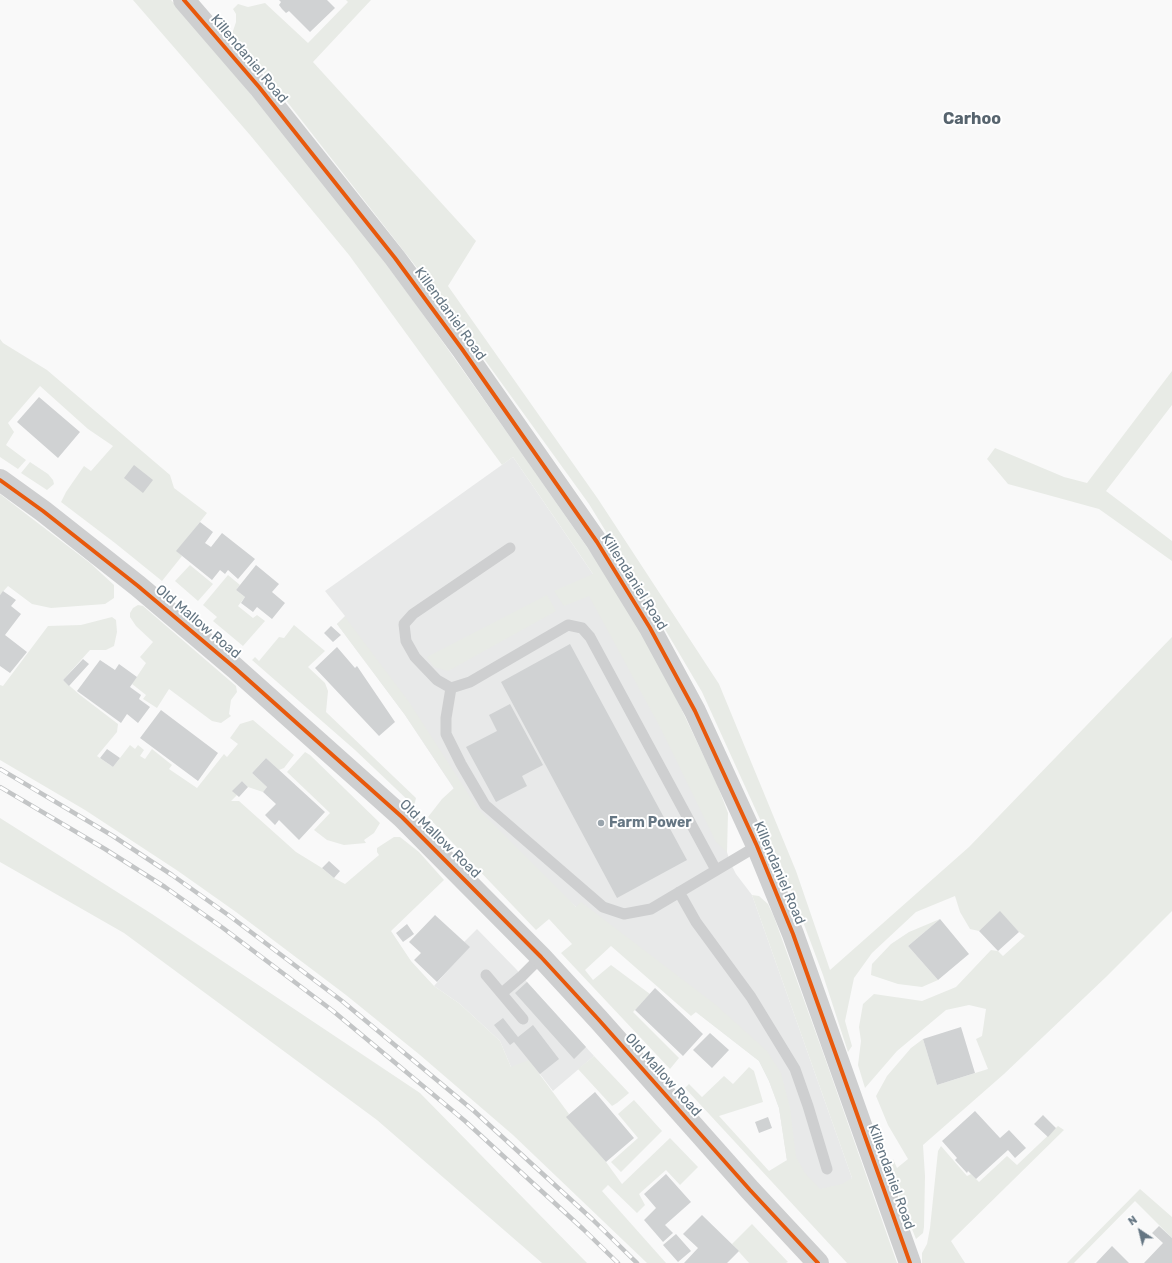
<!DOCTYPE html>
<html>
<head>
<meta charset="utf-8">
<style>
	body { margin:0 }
	#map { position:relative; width:1172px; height:1263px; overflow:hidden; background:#f9f9f9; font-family:Rubik,sans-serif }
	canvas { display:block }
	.north { position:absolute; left:1120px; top:1211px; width:40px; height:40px; -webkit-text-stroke:3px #fff; paint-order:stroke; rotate:325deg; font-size:11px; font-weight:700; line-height:16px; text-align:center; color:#657683 }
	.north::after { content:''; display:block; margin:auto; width:14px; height:18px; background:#657683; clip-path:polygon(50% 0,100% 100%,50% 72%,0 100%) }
</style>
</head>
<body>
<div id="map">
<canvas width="1172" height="1263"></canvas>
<div class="north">N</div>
</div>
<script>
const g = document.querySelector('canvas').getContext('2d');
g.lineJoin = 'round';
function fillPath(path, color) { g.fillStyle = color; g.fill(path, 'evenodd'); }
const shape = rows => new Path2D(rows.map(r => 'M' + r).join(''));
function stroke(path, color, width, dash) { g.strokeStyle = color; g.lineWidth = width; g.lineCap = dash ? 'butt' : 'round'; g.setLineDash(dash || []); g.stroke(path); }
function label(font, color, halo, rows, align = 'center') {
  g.font = font + ' Rubik,sans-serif'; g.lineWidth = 4; g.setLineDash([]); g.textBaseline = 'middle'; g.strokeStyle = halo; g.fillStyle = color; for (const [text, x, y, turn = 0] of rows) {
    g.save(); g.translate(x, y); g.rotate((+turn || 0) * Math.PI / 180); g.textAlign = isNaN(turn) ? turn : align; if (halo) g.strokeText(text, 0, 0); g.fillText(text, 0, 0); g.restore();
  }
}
fillPath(shape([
	[513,457,597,580,727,830,727,852,730,862,736,874,752,895,852,1178,826,1200,787,1161,779,1108,769,1081,759,1061,696,1012,472,816,405,715,337,624,345,616,325,591],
	[477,929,516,969,527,982,594,1056,553,1091,540,1074,511,1067,500,1041,460,1004,434,986,469,947,464,942]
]), '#e8e9e9');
fillPath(shape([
	[133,0,171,0,189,19,341,204,415,303,521,452,603,570,644,638,678,702,717,784,728,813,727,852,716,842,660,727,589,596,564,606,554,591,593,574,513,457,502,465,349,255,250,135],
	[346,0,371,0,313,62,476,241,448,286,598,499,719,684,796,871,830,970,969,847,1172,637,1172,911,1106,977,1004,1074,923,1145,925,1176,924,1227,923,1233,916,1239,893,1182,890,1167,893,1159,897,1168,908,1159,888,1125,876,1096,887,1076,911,1048,923,1039,937,1085,988,1069,976,1039,982,1036,986,1009,969,1005,946,1010,897,1051,865,1088,858,1065,861,1041,859,1027,863,1004,874,994,922,1001,956,987,991,950,998,951,1003,956,1025,936,1019,932,1000,912,979,931,970,929,960,912,955,896,916,912,872,953,854,978,845,1021,852,1046,848,1052,823,975,785,874,702,692,643,592,589,504,435,291,281,94,232,34,236,22,236,14,233,9,238,4,248,7,265,3,308,43,348,2],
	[0,339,3,343,47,370,170,475,174,488,207,513,177,551,182,556,162,581,115,543,61,502,66,492,84,466,91,471,113,446,88,429,40,386,8,423,14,432,6,445,26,460,18,469,0,457],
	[1172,371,1172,405,1106,491,1172,541,1172,561,1099,509,1008,484,987,459,995,448,1064,477,1087,483],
	[30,462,48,474,53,480,54,484,47,490,21,473],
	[0,494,90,563,114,585,114,598,105,604,51,608,32,604,8,586,0,595],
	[190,565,213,584,198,601,175,581],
	[228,575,240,585,236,590,245,597,238,606,253,618,257,615,265,621,243,646,213,621,217,617,203,605],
	[547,595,556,611,448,671,434,667,427,657],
	[138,605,143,606,236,686,237,692,231,700,229,714,231,716,221,723,212,721,169,689,157,708,143,699,146,695,132,684,146,663,140,657,153,642,136,626,130,617,130,613,133,608],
	[112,617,116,620,117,632,114,646,106,650,90,650,63,680,80,695,118,724,117,732,97,756,113,767,130,745,135,749,138,745,144,750,140,756,145,759,152,749,172,765,169,769,197,788,224,754,227,757,238,744,230,738,240,724,253,720,294,755,284,768,279,770,266,758,252,773,267,787,263,792,248,787,242,781,233,791,237,795,231,801,239,801,296,852,322,868,334,878,345,884,379,855,377,852,377,848,394,837,400,837,419,852,444,880,391,931,411,961,434,986,460,1004,500,1041,511,1067,529,1060,569,1114,567,1117,606,1162,622,1184,670,1138,698,1167,680,1185,666,1170,639,1194,645,1205,637,1213,608,1185,602,1191,666,1263,647,1263,513,1135,420,1055,346,995,236,912,178,871,85,810,0,760,0,685,3,686,48,626,81,625],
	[345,617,409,702,478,809,576,907,581,902,716,1005,767,1051,781,1073,790,1108,796,1157,805,1173,820,1189,842,1184,852,1178,752,895,759,896,768,904,774,917,826,1061,897,1263,847,1263,685,1088,689,1084,702,1097,724,1076,733,1084,749,1067,754,1071,763,1102,719,1116,769,1171,787,1160,779,1108,769,1081,759,1061,696,1012,691,1016,611,946,585,970,593,980,611,965,650,994,633,1012,679,1058,670,1069,561,953,572,944,549,919,536,930,428,817,442,799,454,788,405,715,337,624],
	[294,625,325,651,308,667,325,683,328,691,326,712,416,798,414,806,355,750,252,660,255,657,259,661,279,637,284,638],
	[305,752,310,755,380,823,374,833,364,840,366,843,344,845,327,840,314,830,330,813,287,772],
	[0,818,152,914,420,1093,587,1263,542,1263,377,1120,124,933,0,862],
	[940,919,908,946,938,980,922,987,898,984,871,975,872,964,891,944,909,932],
	[594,1056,629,1093,617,1103,612,1106,578,1069],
	[634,1100,662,1131,621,1172,611,1162,638,1138,618,1114],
	[1058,1126,1064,1130,951,1241,965,1263,922,1263,922,1253,927,1244,930,1228,938,1151,941,1146,967,1176,971,1174,979,1182,1007,1156,1017,1165],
	[1140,1189,1172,1217,1172,1238,1135,1201,1074,1263,1067,1263],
	[752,1224,788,1262,786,1263,749,1263,732,1244]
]), '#e8ebe6');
fillPath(shape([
	[279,0,327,0,335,8,310,32,289,11,286,13,282,9,279,5,281,2],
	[39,397,80,432,58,458,17,422],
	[134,465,153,480,143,493,124,478],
	[200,522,213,532,205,543,211,547,222,533,255,559,238,579,228,570,225,574,220,570,212,580,176,551],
	[256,565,279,584,272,592,285,603,272,619,257,607,253,612,241,603,245,597,236,590],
	[3,591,16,600,11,606,21,614,5,635,27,652,10,673,0,666,0,595],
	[331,626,341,635,333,642,324,633],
	[570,644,687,860,617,898,501,682],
	[337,647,355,668,357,666,395,722,379,736,315,668],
	[83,659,89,664,69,686,63,680],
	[100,660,115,670,119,664,137,677,130,687,141,695,139,699,150,707,138,723,127,714,121,723,77,691],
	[510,704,543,765,522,776,527,786,496,802,466,747,497,731,489,715],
	[161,710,218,753,198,781,140,738],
	[107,749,120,758,113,767,100,758],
	[266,758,325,812,299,840,279,820,275,825,265,815,276,804,263,792,267,787,252,773],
	[242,781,248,787,239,797,232,791],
	[329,861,340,871,334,878,322,868],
	[1000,911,1019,932,998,951,979,931],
	[435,915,470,947,437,982,414,960,421,953,409,942],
	[940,919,969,954,938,980,908,946],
	[407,924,414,934,403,942,396,933],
	[527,982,586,1047,574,1059,515,993],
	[655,988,703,1034,683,1056,635,1010],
	[503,1018,518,1037,533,1025,559,1059,540,1074,514,1042,510,1045,494,1025],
	[961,1027,975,1073,937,1085,923,1039],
	[710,1033,729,1050,712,1068,693,1050],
	[595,1092,634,1138,606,1162,566,1117],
	[975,1111,1000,1138,1009,1130,1026,1148,1015,1158,1008,1150,976,1179,968,1171,967,1173,955,1160,957,1158,942,1141],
	[1043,1115,1056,1128,1048,1137,1034,1124],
	[768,1117,772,1128,759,1133,755,1122],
	[666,1174,691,1202,665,1225,673,1233,663,1242,644,1220,656,1208,644,1194],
	[702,1215,739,1251,727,1263,684,1263,698,1248,683,1234],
	[1159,1226,1172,1238,1172,1263,1144,1263,1163,1243,1152,1233],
	[676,1234,691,1251,678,1262,663,1245],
	[1112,1246,1129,1263,1096,1263]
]), '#d0d2d3');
stroke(shape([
	[510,548,413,614,404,624,406,641,415,657,437,680,451,688,470,682,568,625,582,628,590,637,716,870],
	[451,688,446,718,446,734,461,764,485,805,603,907,624,914,651,909,757,846],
	[679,892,696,922,751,997,795,1069,808,1106,827,1169],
	[486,975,523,1019],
	[502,993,522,976,541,957]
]), '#cecfd0', 11);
stroke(shape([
	[184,0,259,87,395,258,462,349,597,542,650,628,695,711,757,846,793,934,910,1263],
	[0,480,43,511,138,586,235,668,402,817,541,957,599,1020,750,1190,818,1263]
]), '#cecfd0', 22);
const rail = shape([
	[0,769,113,836,172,875,231,917,342,1001,474,1111,592,1219,637,1263],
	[0,787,105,849,165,887,223,928,333,1011,465,1121,583,1229,618,1263]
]);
stroke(rail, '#c3c5c6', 4.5);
stroke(rail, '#fff', 3, [9]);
stroke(shape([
	[184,0,259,87,395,258,462,349,597,542,650,628,695,711,757,846,793,934,910,1263],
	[0,480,43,511,138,586,235,668,402,817,541,957,599,1020,750,1190,818,1263]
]), '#e8590c', 4);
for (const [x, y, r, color] of [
	[601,823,4,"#99a4ac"]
]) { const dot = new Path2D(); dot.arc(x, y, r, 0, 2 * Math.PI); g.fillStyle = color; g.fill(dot); stroke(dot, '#fff', 1.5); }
label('14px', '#657683', '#fff', [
	["Killendaniel Road",249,59,50],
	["Killendaniel Road",450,314,54],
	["Killendaniel Road",634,582,58],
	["Old Mallow Road",198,622,40],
	["Old Mallow Road",440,839,44],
	["Killendaniel Road",779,873,67],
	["Old Mallow Road",663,1075,48],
	["Killendaniel Road",891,1177,70]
]);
label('bold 14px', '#657683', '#fff', [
	["Farm Power",609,823]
], 'left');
label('bold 16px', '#57646e', '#fff', [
	["Carhoo",972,119]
]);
</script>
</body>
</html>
